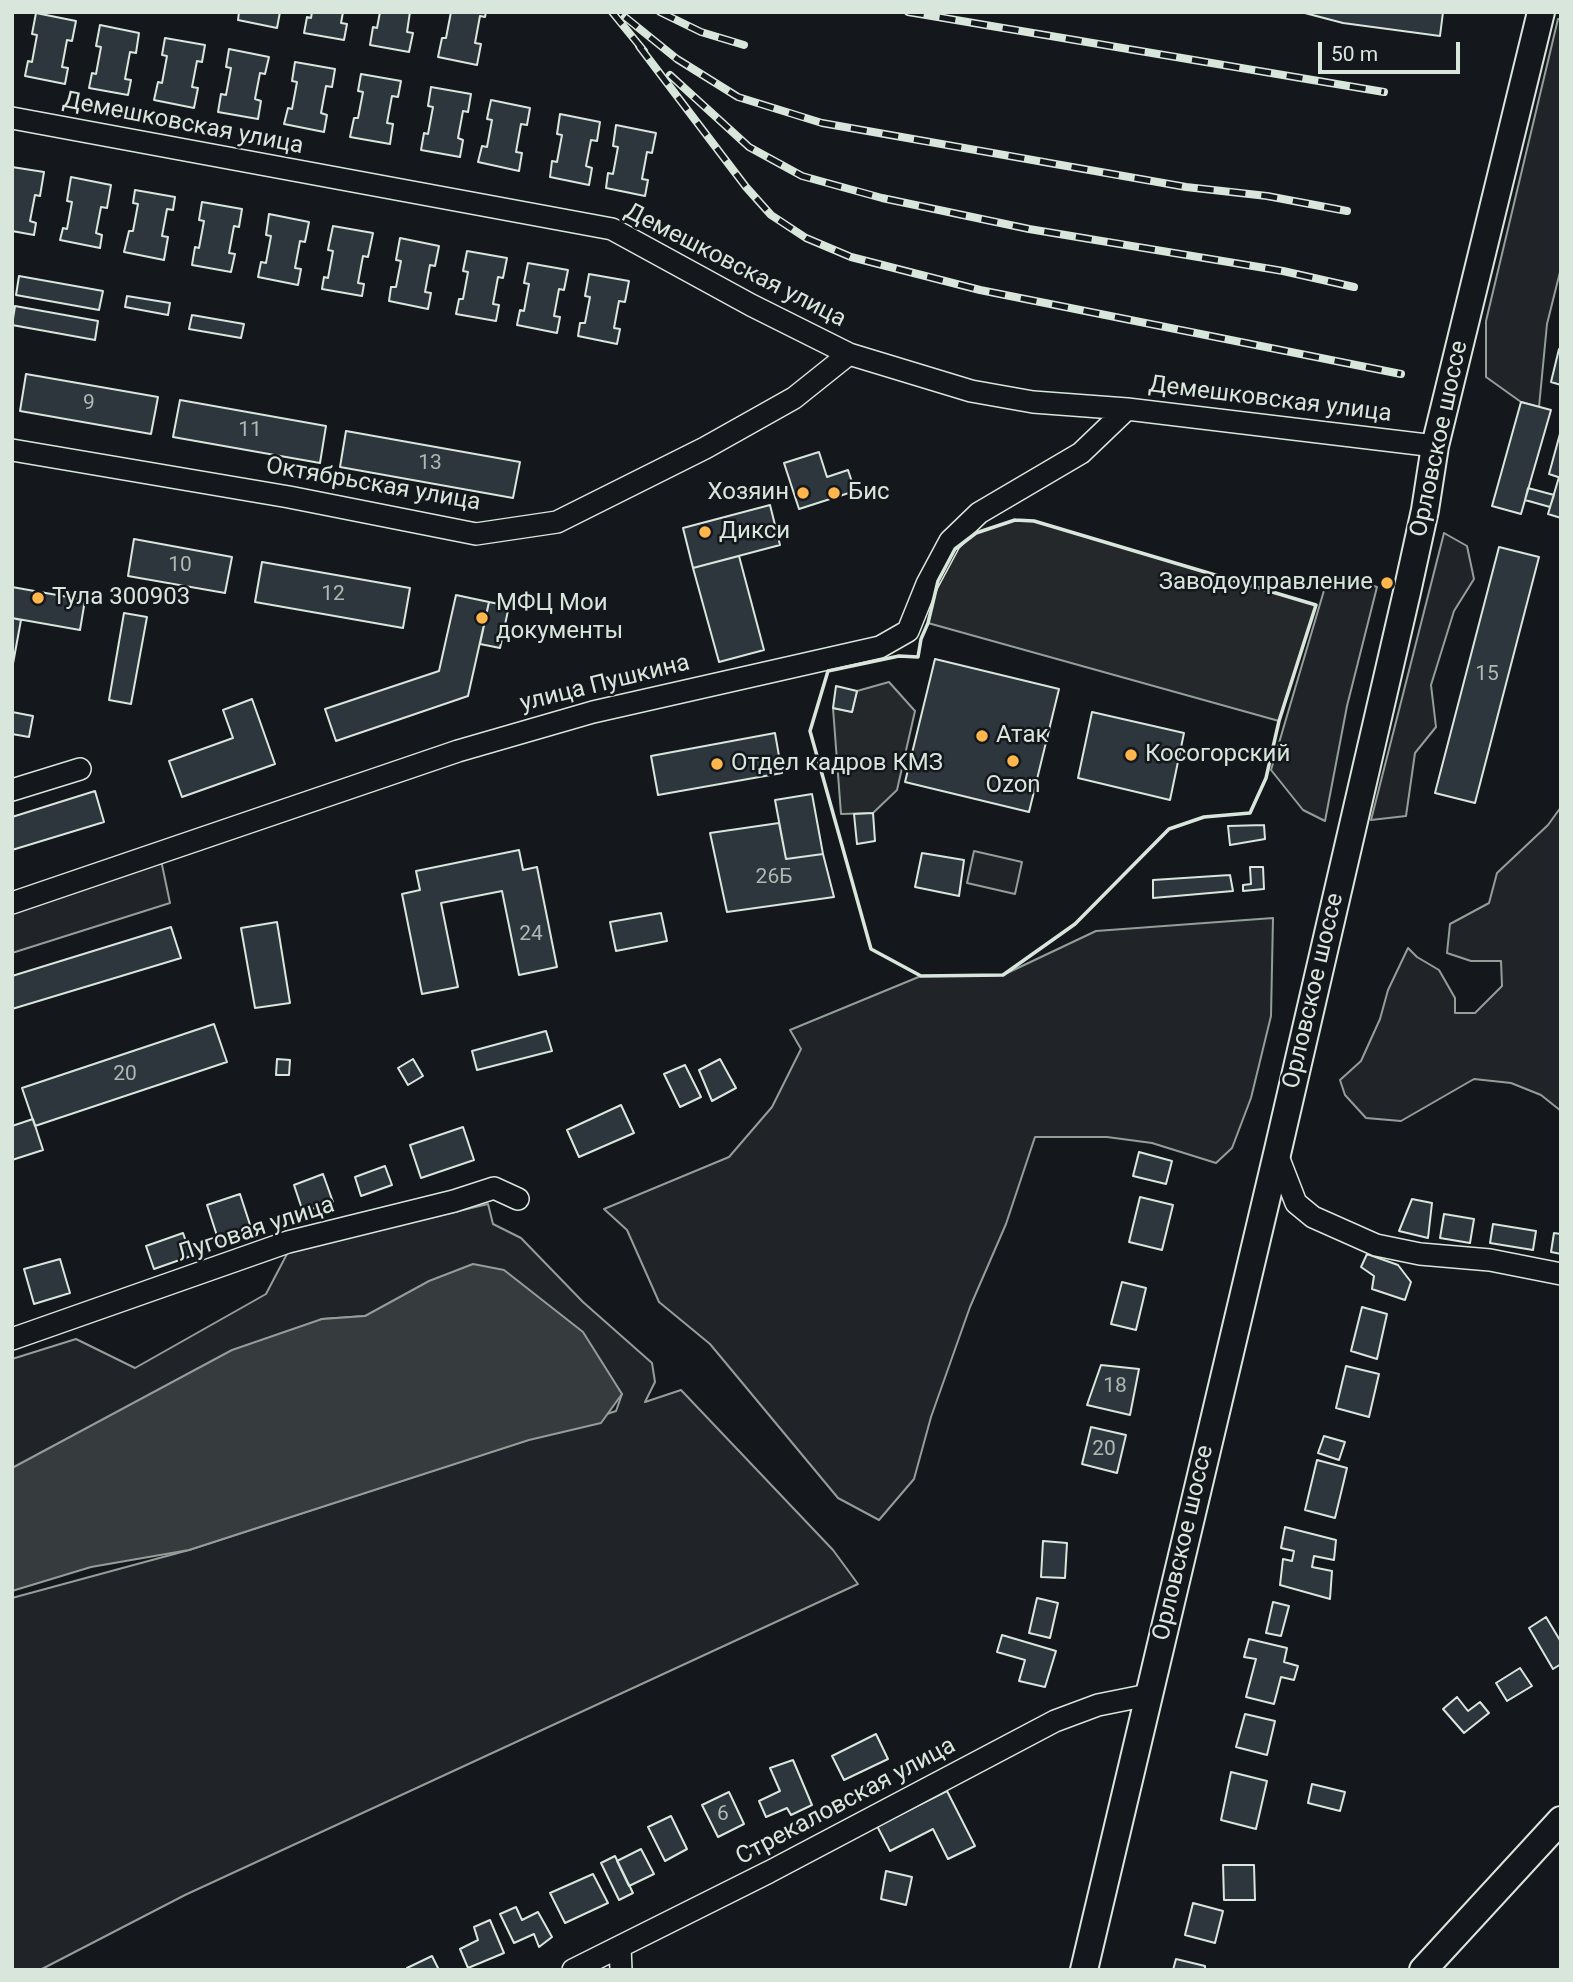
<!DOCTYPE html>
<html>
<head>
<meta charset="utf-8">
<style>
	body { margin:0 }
	#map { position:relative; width:1573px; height:1982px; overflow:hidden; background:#14181c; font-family:Roboto,sans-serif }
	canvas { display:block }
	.frame { position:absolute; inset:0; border:14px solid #d8e6dc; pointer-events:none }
	.scale { position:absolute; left:1318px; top:42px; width:142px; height:32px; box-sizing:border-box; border:4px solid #d8e6dc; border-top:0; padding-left:9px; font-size:21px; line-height:24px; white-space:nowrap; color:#d8e6dc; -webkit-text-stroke:5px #14181c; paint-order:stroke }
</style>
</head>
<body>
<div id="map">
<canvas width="1573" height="1982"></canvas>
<div class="frame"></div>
<div class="scale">50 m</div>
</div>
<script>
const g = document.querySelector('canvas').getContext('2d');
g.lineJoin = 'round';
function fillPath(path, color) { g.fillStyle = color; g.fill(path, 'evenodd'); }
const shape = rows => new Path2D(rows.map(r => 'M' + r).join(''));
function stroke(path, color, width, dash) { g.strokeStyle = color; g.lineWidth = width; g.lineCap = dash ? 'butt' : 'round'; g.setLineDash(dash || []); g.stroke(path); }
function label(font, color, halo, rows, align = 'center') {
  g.font = font + ' Roboto,sans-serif'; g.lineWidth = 5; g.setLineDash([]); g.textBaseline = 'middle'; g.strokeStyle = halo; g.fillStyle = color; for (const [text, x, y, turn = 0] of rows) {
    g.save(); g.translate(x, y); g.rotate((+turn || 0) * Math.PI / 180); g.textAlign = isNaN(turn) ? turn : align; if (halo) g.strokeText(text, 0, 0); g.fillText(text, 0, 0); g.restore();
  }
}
const green = shape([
	[1558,19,1561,19,1561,268,1547,324,1539,407,1521,402,1486,377,1486,321,1558,19],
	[1444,533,1467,546,1474,579,1454,611,1431,685,1436,727,1415,753,1406,816,1371,820,1444,533],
	[1345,577,1377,587,1347,706,1325,821,1303,810,1271,770,1325,587,1345,577],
	[1561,807,1561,1111,1541,1095,1511,1083,1474,1079,1401,1121,1366,1118,1345,1095,1340,1080,1361,1061,1380,1019,1388,990,1408,948,1417,957,1439,970,1455,998,1455,1013,1475,1013,1502,986,1501,961,1471,961,1447,953,1450,924,1489,903,1497,873,1548,825,1561,807],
	[974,851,1022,862,1015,894,967,883,974,851],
	[161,860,170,903,12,953,12,911,161,860],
	[1273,918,1271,1016,1251,1098,1232,1148,1216,1163,1152,1143,1107,1137,1035,1137,1006,1224,970,1307,931,1417,914,1479,879,1520,838,1498,710,1344,659,1302,627,1230,604,1209,729,1157,772,1107,801,1049,790,1030,921,976,1003,975,1096,931,1273,918],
	[488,1204,493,1224,521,1238,583,1302,652,1363,655,1382,645,1402,681,1390,833,1550,858,1584,185,1895,40,1970,12,1970,12,1598,189,1550,616,1411,622,1394,365,1316,322,1319,12,1481,12,1359,76,1339,135,1368,266,1294,288,1252,488,1204]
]);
fillPath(green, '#202428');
stroke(green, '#939e99', 2);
const parking = shape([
	[1015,520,1034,521,1316,605,1279,721,928,623,938,581,955,549,976,533,1015,520],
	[889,682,915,711,897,790,873,813,841,814,833,708,852,712,857,691,889,682]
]);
fillPath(parking, '#24282b');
stroke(parking, '#939e99', 2);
const water = shape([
	[473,1264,504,1270,583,1332,622,1394,601,1423,529,1440,189,1550,91,1567,12,1591,12,1468,232,1350,322,1319,365,1316,429,1281,473,1264]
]);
fillPath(water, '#363b3e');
stroke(water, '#939e99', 2);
const building = shape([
	[239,12,280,12,277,28,238,20,239,12],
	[312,12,343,12,341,23,347,24,344,40,304,33,307,17,311,18,312,12],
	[380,12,410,12,407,32,413,33,409,52,370,45,373,27,377,28,380,12],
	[451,12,486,12,485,17,480,16,475,43,481,44,477,65,438,57,442,38,446,38,451,12],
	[1301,12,1443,12,1440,36,1343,23,1301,12],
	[36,13,76,21,72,41,67,40,62,67,68,68,65,84,25,76,28,61,32,62,37,35,32,34,36,13],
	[100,25,139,33,136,53,130,52,125,79,131,80,128,95,89,88,92,73,96,74,101,47,96,46,100,25],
	[165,38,205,45,202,62,197,61,192,87,198,88,194,108,154,100,158,82,162,83,167,56,162,55,165,38],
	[229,49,269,57,265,74,260,73,255,99,261,101,258,119,218,112,221,94,226,95,231,68,226,67,229,49],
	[295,62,335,69,332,87,326,86,321,113,327,115,324,132,284,124,288,108,292,109,297,82,292,81,295,62],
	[361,74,401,81,398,97,392,96,387,123,393,124,390,144,350,137,354,118,358,118,363,92,358,91,361,74],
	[431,87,471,94,468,112,463,111,458,138,463,140,460,157,421,150,424,133,428,134,433,107,428,106,431,87],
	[491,100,530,108,527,125,521,124,516,152,522,153,519,171,478,162,482,146,487,147,492,120,487,119,491,100],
	[560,114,600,122,597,141,591,140,586,166,592,168,589,185,550,177,552,161,557,162,562,135,557,134,560,114],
	[616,125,656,133,652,153,647,152,642,179,648,180,645,196,606,188,608,173,613,174,618,147,613,146,616,125],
	[12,167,44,172,40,196,35,195,30,221,36,223,34,235,12,231,12,167],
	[71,177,111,185,107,208,101,207,96,233,102,235,100,248,60,240,63,228,67,229,72,202,67,201,71,177],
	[135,190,175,197,173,210,167,209,162,236,168,237,164,260,124,252,129,231,133,231,138,204,133,203,135,190],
	[202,202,242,209,239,227,234,226,229,253,235,254,231,272,192,265,195,247,199,248,204,221,199,220,202,202],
	[269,214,309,222,305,242,300,241,295,268,301,269,298,285,258,277,261,262,266,263,271,236,266,235,269,214],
	[333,226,373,233,368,257,363,256,358,283,364,284,362,296,322,289,324,277,328,278,333,251,328,250,333,226],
	[400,238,439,246,435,266,430,265,425,292,431,293,428,309,389,301,391,287,396,287,401,261,396,260,400,238],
	[467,251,507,258,503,278,498,277,493,304,499,305,496,321,456,314,459,299,463,299,468,272,463,271,467,251],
	[528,263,568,270,564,290,559,289,554,316,560,317,557,333,517,325,520,310,524,311,529,284,524,283,528,263],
	[589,274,629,281,625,302,619,301,614,328,620,329,617,344,578,336,580,323,585,323,590,297,585,296,589,274],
	[19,276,103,291,99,310,16,295,19,276],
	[127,296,170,303,168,315,125,307,127,296],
	[15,306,98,321,95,340,12,325,15,306],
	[192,315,244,324,241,338,189,329,192,315],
	[1559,349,1561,350,1561,385,1551,382,1559,349],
	[26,374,158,397,151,434,20,411,26,374],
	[180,400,326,426,320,463,173,437,180,400],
	[1521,402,1551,410,1521,514,1492,506,1521,402],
	[1561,430,1561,478,1549,474,1561,430],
	[346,431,520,462,513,498,340,467,346,431],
	[819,452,827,477,848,470,855,491,799,509,784,463,819,452],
	[1559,477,1561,478,1561,518,1548,514,1559,477],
	[1528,488,1554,495,1550,507,1525,500,1528,488],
	[770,505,780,545,693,568,683,528,770,505],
	[134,539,232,557,225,593,128,576,134,539],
	[1499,547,1539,557,1475,803,1435,793,1499,547],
	[739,556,764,650,719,662,693,568,739,556],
	[262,562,410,588,403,628,255,602,262,562],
	[12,587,85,600,80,630,12,618,12,587],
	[456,595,489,602,468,696,336,741,325,709,439,671,456,595],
	[489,602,509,606,500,648,480,644,489,602],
	[124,613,147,617,131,704,109,700,124,613],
	[12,618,21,620,12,669,12,618],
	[935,659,1059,689,1029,812,905,782,935,659],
	[836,686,857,691,852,712,833,708,836,686],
	[252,699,275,764,182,797,169,761,233,738,223,710,252,699],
	[12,712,33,716,29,737,12,734,12,712],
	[1092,712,1184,733,1170,800,1078,778,1092,712],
	[775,733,782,773,658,795,651,756,775,733],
	[95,791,104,822,12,850,12,817,95,791],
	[812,794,823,854,786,859,775,800,812,794],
	[873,813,875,841,857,844,854,814,873,813],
	[779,823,786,859,823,854,834,897,727,912,710,833,779,823],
	[1264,825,1265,839,1230,845,1228,826,1264,825],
	[519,850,523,870,537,867,557,967,519,975,502,891,441,903,458,987,422,994,402,894,420,890,416,871,519,850],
	[922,853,964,860,959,896,915,887,922,853],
	[1250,867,1263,867,1264,889,1243,891,1243,885,1251,884,1250,867],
	[1230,875,1233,891,1153,898,1153,880,1230,875],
	[661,913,667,941,616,951,610,922,661,913],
	[277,922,290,1003,255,1008,241,928,277,922],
	[171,927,181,958,12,1009,12,976,171,927],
	[214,1024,227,1062,35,1126,22,1088,214,1024],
	[546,1031,552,1051,477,1070,472,1051,546,1031],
	[277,1059,290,1060,289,1075,276,1075,277,1059],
	[413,1059,423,1076,408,1085,398,1068,413,1059],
	[720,1059,736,1088,712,1101,699,1070,720,1059],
	[685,1065,701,1097,680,1107,664,1074,685,1065],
	[621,1105,634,1133,579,1157,567,1130,621,1105],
	[33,1119,43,1150,12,1160,12,1126,33,1119],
	[463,1127,474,1160,421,1178,410,1145,463,1127],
	[1139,1152,1172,1161,1166,1184,1133,1176,1139,1152],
	[385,1166,392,1185,361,1196,355,1177,385,1166],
	[323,1174,333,1202,303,1212,294,1185,323,1174],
	[240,1194,253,1234,220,1245,207,1205,240,1194],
	[1140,1197,1173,1205,1162,1250,1129,1242,1140,1197],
	[1412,1199,1432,1203,1428,1238,1399,1231,1412,1199],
	[1444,1214,1474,1219,1470,1243,1440,1238,1444,1214],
	[1493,1224,1536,1231,1533,1250,1490,1243,1493,1224],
	[183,1233,191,1256,154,1269,146,1246,183,1233],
	[1554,1233,1561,1234,1561,1254,1551,1252,1554,1233],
	[1367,1254,1398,1265,1411,1282,1405,1300,1372,1289,1374,1276,1361,1267,1367,1254],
	[60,1259,70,1293,34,1304,24,1269,60,1259],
	[1122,1282,1146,1288,1136,1330,1111,1324,1122,1282],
	[1362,1307,1387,1314,1377,1359,1351,1351,1362,1307],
	[1101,1365,1139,1369,1130,1415,1087,1405,1101,1365],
	[1346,1366,1379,1374,1369,1417,1336,1408,1346,1366],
	[1091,1427,1126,1435,1117,1473,1082,1464,1091,1427],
	[1324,1436,1345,1442,1339,1460,1318,1453,1324,1436],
	[1317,1460,1347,1468,1335,1518,1305,1510,1317,1460],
	[1285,1527,1336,1540,1334,1560,1314,1556,1312,1567,1332,1571,1330,1599,1280,1585,1283,1559,1292,1561,1294,1551,1281,1548,1285,1527],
	[1043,1541,1067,1543,1065,1578,1041,1577,1043,1541],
	[1037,1598,1058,1603,1050,1638,1029,1633,1037,1598],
	[1273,1602,1289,1606,1281,1636,1266,1633,1273,1602],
	[1546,1617,1561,1642,1561,1664,1553,1669,1529,1628,1546,1617],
	[1002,1635,1056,1651,1045,1687,1019,1681,1025,1660,997,1652,1002,1635],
	[1249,1639,1287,1648,1284,1662,1298,1666,1294,1680,1281,1677,1274,1704,1246,1697,1256,1659,1244,1657,1249,1639],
	[1520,1668,1532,1686,1507,1701,1496,1683,1520,1668],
	[1457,1697,1468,1711,1480,1702,1489,1713,1464,1733,1443,1709,1457,1697],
	[1245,1714,1275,1721,1267,1755,1236,1747,1245,1714],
	[876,1734,888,1759,844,1780,832,1756,876,1734],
	[793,1760,812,1805,791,1815,787,1808,766,1817,759,1801,780,1791,770,1768,793,1760],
	[1231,1772,1267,1781,1256,1829,1221,1820,1231,1772],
	[1312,1784,1345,1792,1340,1811,1308,1803,1312,1784],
	[947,1791,975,1846,948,1859,933,1829,890,1851,877,1826,947,1791],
	[729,1792,744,1824,718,1837,702,1805,729,1792],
	[671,1816,687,1849,665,1861,648,1827,671,1816],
	[641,1849,654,1874,629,1886,617,1861,641,1849],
	[615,1856,633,1893,619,1900,601,1863,615,1856],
	[1223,1865,1254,1865,1255,1900,1224,1900,1223,1865],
	[886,1871,912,1877,906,1905,881,1899,886,1871],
	[593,1874,608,1903,565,1923,550,1893,593,1874],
	[1193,1903,1223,1911,1215,1943,1185,1935,1193,1903],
	[516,1907,522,1920,538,1912,552,1937,539,1947,534,1934,514,1943,500,1914,516,1907],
	[490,1920,504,1953,468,1968,460,1949,478,1940,474,1927,490,1920],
	[432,1956,439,1970,408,1970,407,1968,432,1956],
	[1176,1959,1205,1966,1205,1970,1173,1970,1176,1959]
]);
fillPath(building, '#2c363c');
stroke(building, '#d8e6dc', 2);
const minor = shape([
	[12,118,612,229,751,305,849,354,971,391,1033,402,1127,409,1435,446],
	[12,450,289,497,476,534,557,522,705,448,794,398,849,354],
	[12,790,80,769],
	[12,903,458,751,593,712,880,647,908,631,927,584,950,541,979,513,1081,453,1127,409],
	[1277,1154,1296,1203,1313,1217,1376,1245,1420,1254,1490,1260,1561,1274],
	[12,1339,288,1242,454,1201,494,1188,518,1199],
	[620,1947,621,1970],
	[573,1970,769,1872,1055,1721,1098,1705,1148,1695]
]);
const major = shape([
	[1084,1970,1277,1154,1407,592,1425,510,1435,446,1541,12],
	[1423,1970,1561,1820]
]);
stroke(minor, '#d8e6dc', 24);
stroke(major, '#d8e6dc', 30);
stroke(minor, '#14181c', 21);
stroke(major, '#14181c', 26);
const rail = shape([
	[612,12,644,51],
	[660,12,701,32,744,45],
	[908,12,1384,92],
	[625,17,677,59,738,97,822,123,1186,187,1267,196,1347,211],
	[639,46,746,187,771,215,806,238,851,257,980,290,1401,374],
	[670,75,749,147,802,176,882,198,1029,229,1283,271,1354,287]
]);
stroke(rail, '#d8e6dc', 8);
stroke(rail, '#14181c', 5, [16]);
stroke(shape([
	[1015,520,1034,521,1316,605,1279,721,1266,778,1250,813,1204,817,1169,829,1075,924,1003,975,921,976,871,949,810,731,828,671,899,656,918,657,921,639,928,623,938,581,955,549,976,533,1015,520]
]), '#d8e6dc', 3.5);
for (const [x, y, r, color] of [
	[803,493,7,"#ffb74d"],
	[834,493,7,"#ffb74d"],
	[705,532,7,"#ffb74d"],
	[1387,583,7,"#ffb74d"],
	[38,598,7,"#ffb74d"],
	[482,618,7,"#ffb74d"],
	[982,736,7,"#ffb74d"],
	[1131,755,7,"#ffb74d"],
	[1013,761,7,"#ffb74d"],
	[717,764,7,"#ffb74d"]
]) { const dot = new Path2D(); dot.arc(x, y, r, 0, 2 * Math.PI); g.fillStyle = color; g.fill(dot); stroke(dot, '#14181c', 2.5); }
label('21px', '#adbab4', null, [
	["9",89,404],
	["11",250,431],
	["13",430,464],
	["10",180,566],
	["12",333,595],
	["15",1487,675],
	["26Б",774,878],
	["24",531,935],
	["20",125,1075],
	["18",1115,1387],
	["20",1104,1450],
	["6",723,1815]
]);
label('24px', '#d8e6dc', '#14181c', [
	["Демешковская улица",183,124,11],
	["Демешковская улица",735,266,27],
	["Демешковская улица",1270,400,7],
	["Орловское шоссе",1440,439,-78],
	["Октябрьская улица",373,485,10],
	["улица Пушкина",605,684,-14],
	["Орловское шоссе",1314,991,-77],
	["Луговая улица",256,1230,-18],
	["Орловское шоссе",1184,1543,-77],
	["Стрекаловская улица",846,1802,-28]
]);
label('24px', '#d8e6dc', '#14181c', [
	["Хозяин",789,493,"right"],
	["Бис",848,493],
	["Дикси",719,532],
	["Заводоуправление",1373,583,"right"],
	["Тула 300903",52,598],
	["МФЦ Мои",496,604],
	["документы",496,632],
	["Атак",996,736],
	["Косогорский",1145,755],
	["Отдел кадров КМЗ",731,764],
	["Ozon",1013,786,"center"]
], 'left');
</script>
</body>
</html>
